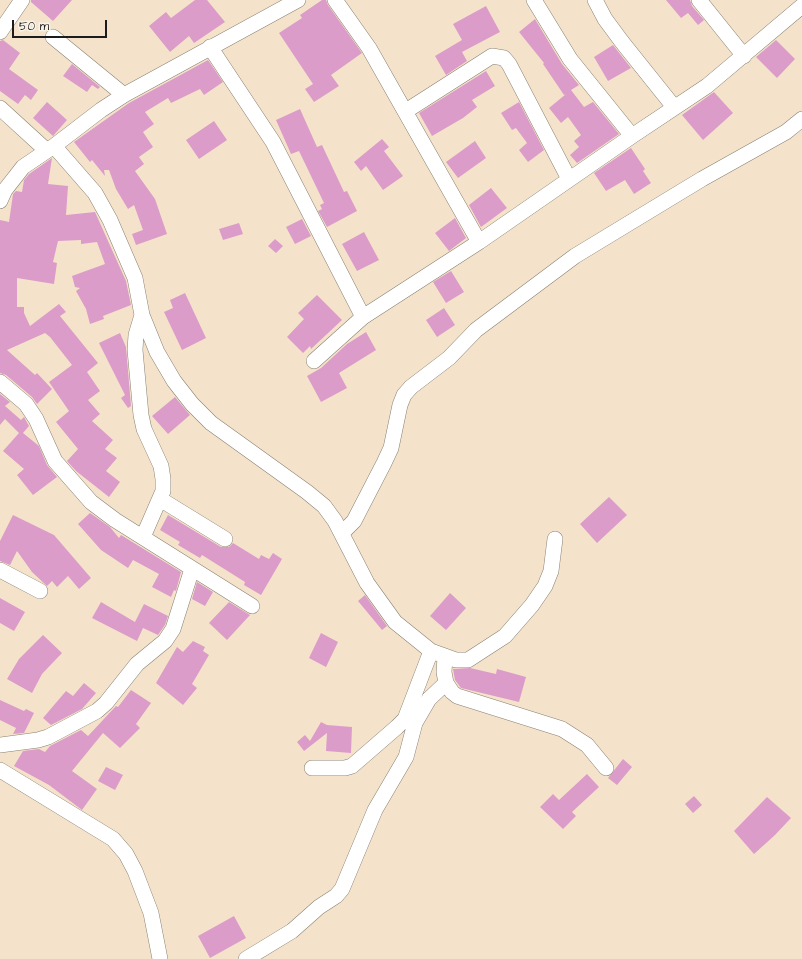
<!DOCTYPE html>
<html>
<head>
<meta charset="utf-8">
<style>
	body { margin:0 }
	#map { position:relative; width:802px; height:959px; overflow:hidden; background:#f4e3ca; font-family:"Architects Daughter",sans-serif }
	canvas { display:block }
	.scale { position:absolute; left:12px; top:20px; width:95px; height:18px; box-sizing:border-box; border:2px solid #1c1c1c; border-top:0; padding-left:5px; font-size:12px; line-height:14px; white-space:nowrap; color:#1c1c1c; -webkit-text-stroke:3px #f7f3e8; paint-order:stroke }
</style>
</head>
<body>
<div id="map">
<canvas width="802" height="959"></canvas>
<div class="scale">50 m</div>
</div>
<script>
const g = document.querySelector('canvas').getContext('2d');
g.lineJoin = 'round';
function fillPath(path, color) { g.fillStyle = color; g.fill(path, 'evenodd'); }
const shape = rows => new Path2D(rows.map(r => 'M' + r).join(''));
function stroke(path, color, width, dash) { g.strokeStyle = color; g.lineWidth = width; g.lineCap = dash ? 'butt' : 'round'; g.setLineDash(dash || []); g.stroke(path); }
fillPath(shape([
	[31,0,72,0,53,21,31,2],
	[195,0,207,0,225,22,194,43,189,36,170,52,149,26,166,12,171,18],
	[322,0,326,0,328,5,362,53,331,75,339,86,314,102,305,89,313,84,279,33,302,18,300,15],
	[666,0,690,0,692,6,704,20,698,25,688,13,681,18],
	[486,6,500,32,462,52,467,61,446,75,435,56,462,40,453,24],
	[535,19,562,64,579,85,571,90,584,107,593,102,619,134,577,163,570,155,579,147,574,141,581,135,568,117,561,123,549,108,566,94,564,95,543,64,544,63,519,32],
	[3,40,20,53,9,69,38,90,31,100,25,95,18,104,0,91,0,41],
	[776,40,795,59,777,78,756,57],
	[613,45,631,68,608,81,594,57],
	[208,60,223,82,204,95,200,89,171,103,168,98,145,112,154,124,143,132,153,147,139,157,144,164,135,171,155,199,167,234,136,245,132,234,143,230,134,205,128,209,116,189,109,170,104,170,105,176,92,160,90,162,74,142,129,103],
	[72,64,100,87,98,89,92,85,87,92,63,76],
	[486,71,495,86,472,100,477,107,463,118,432,136,419,113],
	[714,92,733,113,703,140,682,115],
	[47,102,67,120,53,136,33,118],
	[519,102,544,150,528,162,519,150,527,143,516,128,512,130,501,113],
	[300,109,317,147,322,145,344,192,347,191,357,211,327,227,318,211,322,209,320,205,324,203,299,151,291,154,276,120],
	[214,121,227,140,199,159,186,140],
	[382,139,389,147,384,151,403,176,383,190,366,166,361,171,354,162],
	[475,141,486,158,458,178,446,162],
	[631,148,645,169,643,171,651,183,634,194,625,180,606,191,594,173],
	[52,158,48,184,68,186,66,215,95,212,126,281,131,305,103,316,104,319,90,324,86,309,76,291,80,288,75,287,72,276,105,264,97,242,81,244,81,240,58,241,53,262,57,263,54,284,17,278,17,307,24,307,24,313,30,326,59,304,66,312,60,316,98,363,87,372,100,391,88,400,100,414,92,421,113,440,105,449,117,458,106,471,120,482,109,497,76,471,67,461,78,449,56,422,69,411,49,382,72,365,50,337,45,333,7,350,35,375,37,373,52,389,37,404,32,397,6,375,0,373,0,220,9,222,13,194,16,191,22,192,24,180,29,174],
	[491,188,507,208,481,227,469,205],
	[455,218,466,238,449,251,435,233],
	[302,219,311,236,295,244,286,227],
	[239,223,243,234,223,240,219,229],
	[364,232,379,260,357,271,342,244],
	[275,239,283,246,276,253,268,246],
	[451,271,464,292,446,303,433,282],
	[185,293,206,338,182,350,164,312,173,308,170,300],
	[317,295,342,320,311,349,310,346,303,353,287,337,304,319,298,313],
	[444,308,455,325,437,337,426,320],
	[366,332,376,350,339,373,347,388,321,402,307,376,321,368,347,344],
	[120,333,126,347,131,406,128,408,121,398,125,395,99,343],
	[0,394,10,402,5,406,21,420,24,417,29,426,23,433,39,446,47,465,57,477,33,495,17,475,24,469,3,451,19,433,5,419,0,425],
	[175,397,190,415,168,434,152,416],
	[609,497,627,515,597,543,580,524],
	[90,513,110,527,119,538,121,535,181,572,176,591,174,590,171,597,152,587,159,574,133,560,128,568,101,550,78,524],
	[13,515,54,535,91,578,79,589,68,576,57,587,52,581,47,586,32,572,17,551,10,565,0,561,0,541],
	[168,515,221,547,229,547,233,543,259,559,261,555,269,559,273,553,282,559,261,595,244,585,245,582,202,555,200,558,178,545,180,542,160,530],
	[197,582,213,592,205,606,192,599],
	[450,593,466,608,446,630,430,616],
	[365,595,387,626,382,630,358,601],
	[0,598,25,612,14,631,0,623],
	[101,602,135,622,144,604,168,616,165,625,158,635,143,628,137,641,92,618],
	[229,602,250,615,227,640,209,623],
	[321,633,338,642,326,667,309,658],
	[43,635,62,653,42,674,32,693,7,679,19,659],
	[193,641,205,647,203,651,209,655,192,684,197,688,183,705,156,683,177,647,183,652],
	[470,668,496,674,497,669,526,677,519,702,461,688,455,680,453,669],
	[84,683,96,693,82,709,51,725,43,718,66,691,73,696],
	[131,690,151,703,136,724,140,728,120,748,103,733,72,771,97,789,82,810,49,785,14,766,23,751,39,749,45,752,50,746,81,730,88,736,116,706,118,707],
	[0,700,24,711,26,709,34,713,24,733,13,734,16,728,0,720],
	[321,722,327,725,352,727,351,753,326,751,327,733,304,751,297,742,305,735,310,741],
	[623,759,632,767,617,785,608,778],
	[106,767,123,775,115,790,98,781],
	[587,774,599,787,572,812,576,816,563,829,540,807,553,794,559,800],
	[694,796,702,805,693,813,685,804],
	[767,797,791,818,775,835,754,854,734,831],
	[234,916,246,938,210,958,198,936]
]), '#dc9cc9');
const minor = shape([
	[335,0,369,48,479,242],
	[534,0,570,59,632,136],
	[595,0,605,19,622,42,674,107],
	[699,0,744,56],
	[0,32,22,0],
	[53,37,124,95],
	[210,47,273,142,363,317,314,361],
	[0,108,46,150],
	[406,111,492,56,504,58,509,64,569,179],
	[54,146,101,110,124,95,298,0],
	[0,201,5,190,23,167,54,146,95,193,110,220,135,278,142,315,157,352,174,381,192,404,211,423,307,492,324,506,335,521,367,583,395,622,431,651,456,660,468,660,505,636,532,605,545,586,551,571,555,539],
	[142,315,136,335,135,350,141,415,144,429,161,466,163,479,163,491,143,537],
	[363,317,479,242,632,136,707,86,802,6],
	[0,382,26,404,36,419,55,461,91,502,115,520,252,606],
	[160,499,225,539],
	[342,533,354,521,384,463,391,448,400,405,404,395,411,387,449,358,476,330,575,256,702,179,786,132,802,119],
	[0,570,40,591],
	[445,657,444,672,446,683,452,692,457,696,562,729,587,745,606,768],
	[0,745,38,740,48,737,97,711,106,703,137,664,165,641,173,629,192,569],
	[312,768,345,768,352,766,397,727,405,719,431,651],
	[0,770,113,839,126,854,135,871,151,913,160,959],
	[246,959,292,931,319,907,336,896,342,889,375,810,406,757,415,723,429,699,446,683]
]);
stroke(minor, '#888073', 16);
stroke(minor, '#fff', 15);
</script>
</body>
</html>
